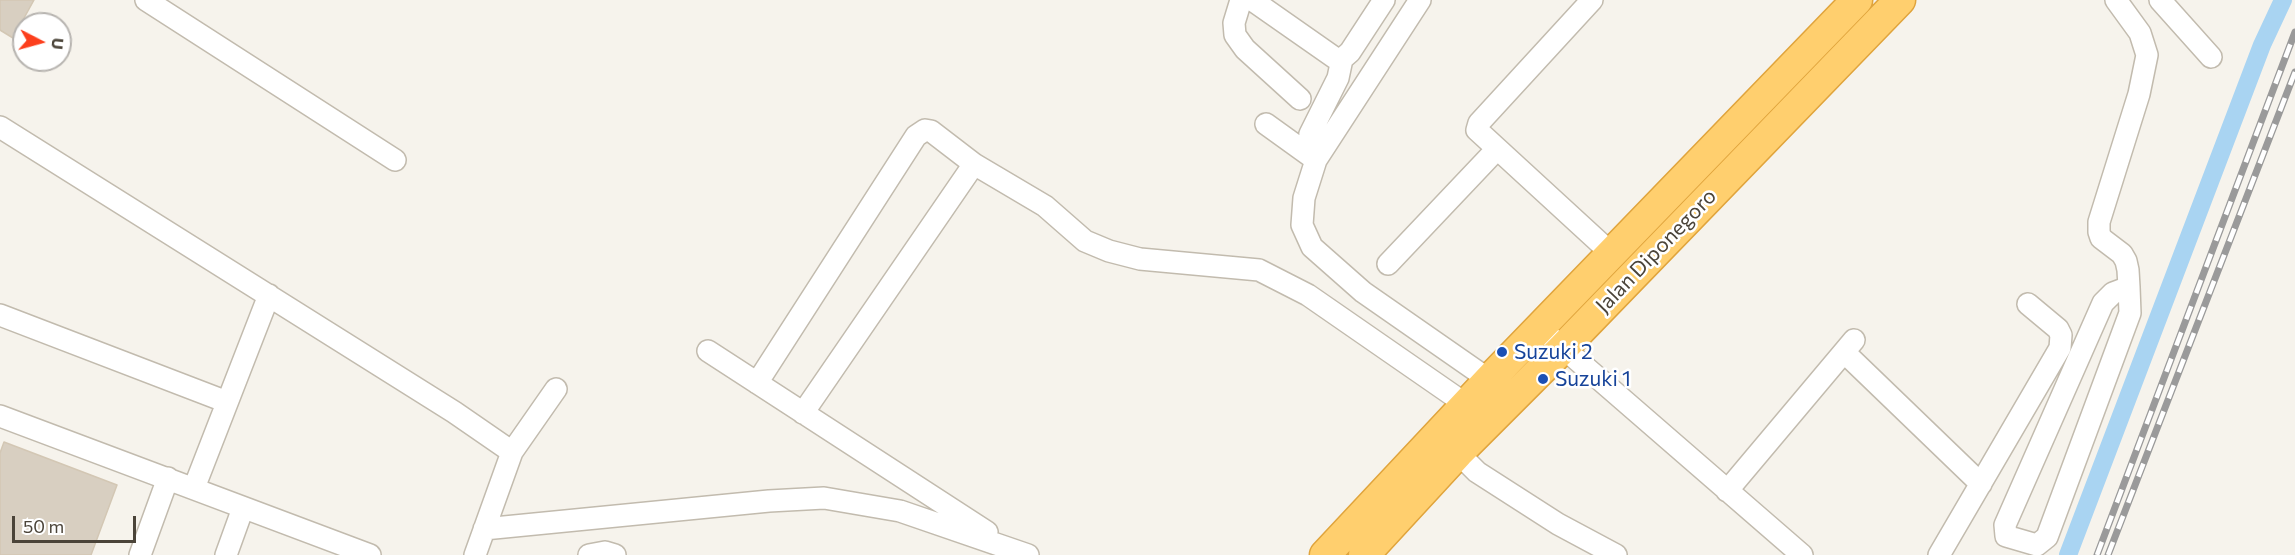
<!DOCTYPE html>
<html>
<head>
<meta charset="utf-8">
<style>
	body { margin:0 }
	#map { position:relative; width:2295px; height:555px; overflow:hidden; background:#f6f3ec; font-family:Commissioner,sans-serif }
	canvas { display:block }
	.north { position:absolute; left:12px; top:12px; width:60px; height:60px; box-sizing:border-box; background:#fff; border:2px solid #b7b4b0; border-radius:50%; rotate:96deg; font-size:16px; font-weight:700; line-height:24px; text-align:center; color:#4b4439 }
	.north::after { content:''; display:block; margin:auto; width:21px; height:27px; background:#fc3f1d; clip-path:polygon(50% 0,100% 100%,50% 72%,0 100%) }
	.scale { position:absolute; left:12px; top:516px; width:124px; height:27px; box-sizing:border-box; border:3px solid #4b4439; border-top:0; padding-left:8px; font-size:18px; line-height:21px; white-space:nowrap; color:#4b4439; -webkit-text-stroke:4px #fff; paint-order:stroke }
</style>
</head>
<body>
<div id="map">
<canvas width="2295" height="555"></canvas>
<div class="north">U</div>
<div class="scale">50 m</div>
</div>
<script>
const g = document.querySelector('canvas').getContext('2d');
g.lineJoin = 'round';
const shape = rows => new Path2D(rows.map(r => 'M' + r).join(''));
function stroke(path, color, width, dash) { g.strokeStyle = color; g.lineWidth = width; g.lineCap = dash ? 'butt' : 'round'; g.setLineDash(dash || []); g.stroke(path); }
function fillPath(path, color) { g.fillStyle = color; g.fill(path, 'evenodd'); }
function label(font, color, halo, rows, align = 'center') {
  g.font = font + ' Commissioner,sans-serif'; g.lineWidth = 5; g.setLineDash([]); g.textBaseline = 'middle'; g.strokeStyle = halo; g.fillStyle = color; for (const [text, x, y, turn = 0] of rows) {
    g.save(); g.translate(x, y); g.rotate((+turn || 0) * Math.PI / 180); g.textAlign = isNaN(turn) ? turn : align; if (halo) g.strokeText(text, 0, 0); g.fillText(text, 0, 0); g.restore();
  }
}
stroke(shape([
	[2068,555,2262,45,2283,0]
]), '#a9d4f2', 18);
const building = shape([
	[0,0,34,0,13,38,0,30,0,0],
	[4,442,117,485,91,555,0,555,0,453,4,442]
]);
fillPath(building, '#d8cfc1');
stroke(building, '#d3c7b4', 1.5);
const minor = shape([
	[146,0,395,160],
	[1241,0,1234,23,1235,35,1245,49,1300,99],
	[1252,0,1335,58,1342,59],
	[1420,0,1316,160,1304,198,1302,225,1312,247,1363,292,1501,388],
	[1592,0,1479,123,1477,130,1612,254],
	[2116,0,2140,33,2147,55,2139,94,2099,222,2099,232,2101,238,2122,254,2126,261,2128,270,2129,287,2130,313,2047,537,2037,545,2006,536,2005,525,2103,303,2113,293,2129,287],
	[2160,0,2211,57],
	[1266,124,1316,160],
	[0,127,454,412,512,452],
	[1323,148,1310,134,1338,78,1342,59,1350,52,1384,0],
	[1388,264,1497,149],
	[0,315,227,402],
	[1553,339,1802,555],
	[708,351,987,532],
	[1844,352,1981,484],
	[757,383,916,136,925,130,931,131,974,164,1045,206,1085,241,1109,251,1140,259,1259,270,1308,295,1477,412],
	[803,413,974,164],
	[0,416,370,555],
	[1458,453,1477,472,1558,524,1616,555],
	[194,488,269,295],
	[1727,491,1854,340],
	[484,529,769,501,824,498,900,511,1028,555],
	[140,555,168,478],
	[226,555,243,508],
	[475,555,512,452,556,389],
	[589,555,605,552,615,555],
	[1939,555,2060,348,2061,335,2058,329,2028,304]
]);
const highway = shape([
	[1325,555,1490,379,1857,0],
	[1364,555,1458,453,1563,348,1900,0]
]);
stroke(minor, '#c2bbae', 24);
stroke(highway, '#e0a43c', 33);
stroke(minor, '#fff', 21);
stroke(highway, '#ffcf6e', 30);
const rail = shape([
	[2097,555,2295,32],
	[2108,555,2295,72]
]);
stroke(rail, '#9a9a9a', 7);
stroke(rail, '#fff', 4.5, [14]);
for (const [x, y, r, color] of [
	[1502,352,6,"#1a4fb4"],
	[1543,379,6,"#1a4fb4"]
]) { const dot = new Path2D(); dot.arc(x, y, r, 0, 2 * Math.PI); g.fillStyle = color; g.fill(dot); stroke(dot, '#fff', 2); }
label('21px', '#4b4439', '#fff', [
	["Jalan Diponegoro",1656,251,-46]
]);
label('21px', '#164399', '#fff', [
	["Suzuki 2",1514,352],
	["Suzuki 1",1555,379]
], 'left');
</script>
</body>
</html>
